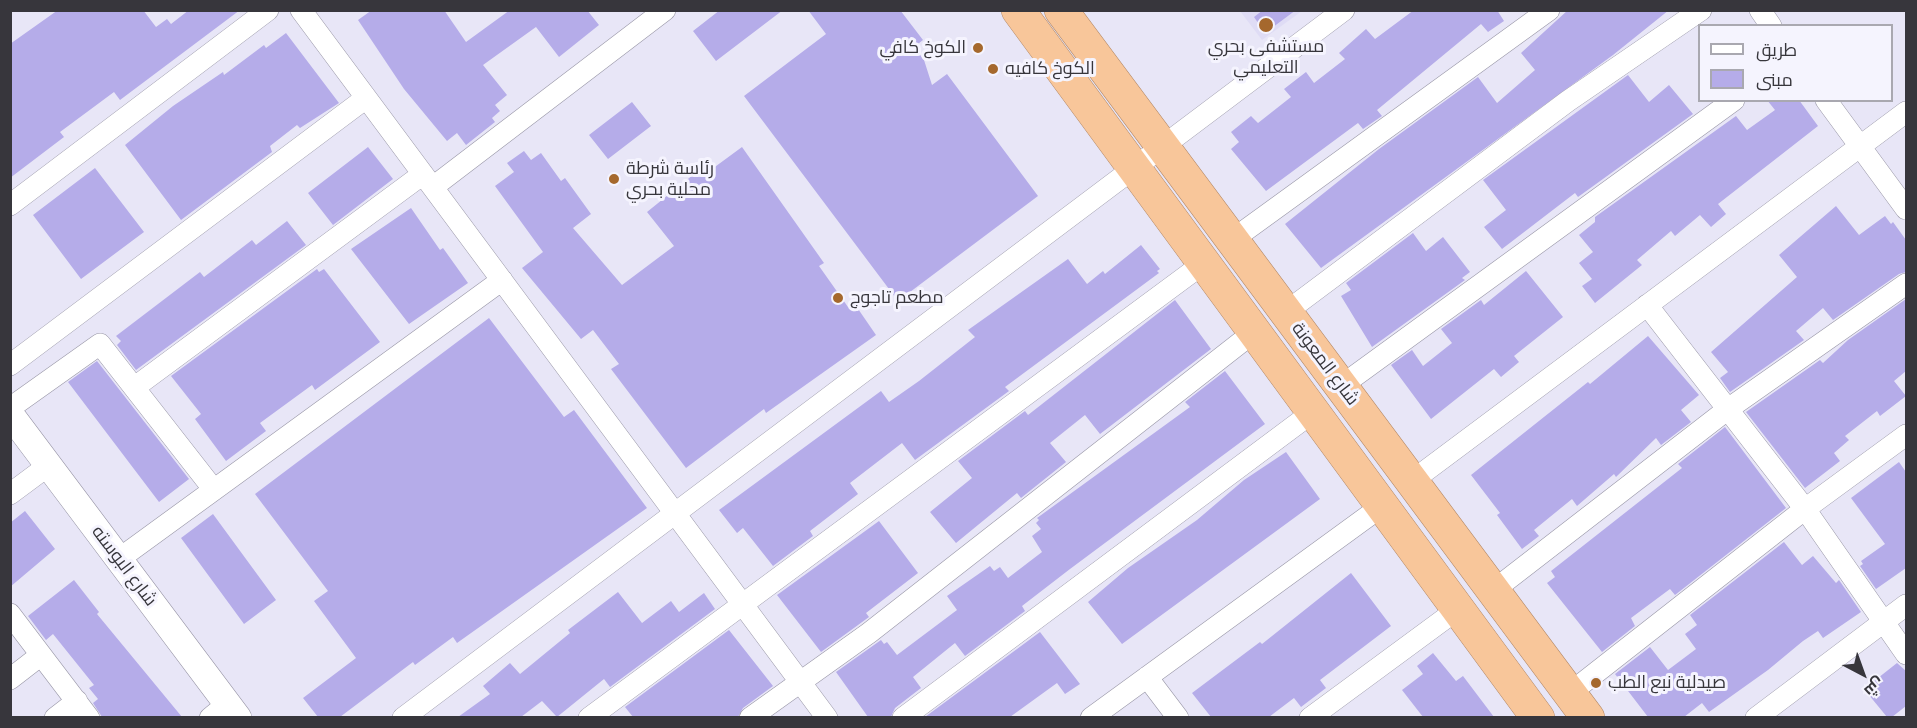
<!DOCTYPE html>
<html>
<head>
<meta charset="utf-8">
<style>
	body { margin:0 }
	#map { position:relative; width:1917px; height:728px; overflow:hidden; background:#e8e6f7; font-family:"IBM Plex Serif",Cairo,serif }
	canvas { display:block }
	.frame { position:absolute; inset:0; border:12px solid #37363c; pointer-events:none }
	.legend { position:absolute; left:1698px; top:24px; width:195px; height:78px; box-sizing:border-box; background:#f5f4fe; border:2px solid #a9a8b0; margin:0; padding:8px 10px; list-style:none; font-size:18px; color:#37363c }
	.legend li { display:flex; align-items:center; gap:12px; height:30px }
	.legend b { width:30px; border:2px solid #a9a8b0 }
	.north { position:absolute; left:1833px; top:644px; width:60px; height:60px; -webkit-text-stroke:4px #f5f4fe; paint-order:stroke; rotate:139deg; font-size:16px; font-weight:700; line-height:24px; text-align:center; color:#37363c }
	.north::after { content:''; display:block; margin:auto; width:21px; height:27px; background:#37363c; clip-path:polygon(50% 0,100% 100%,50% 72%,0 100%) }
</style>
</head>
<body>
<div id="map">
<canvas width="1917" height="728"></canvas>
<div class="frame"></div>
<ul class="legend">
<li><b style="height:8px;background:#fff"></b>طريق</li>
<li><b style="height:16px;background:#b5ace9"></b>مبنى</li>
</ul>
<div class="north">ش</div>
</div>
<script>
const g = document.querySelector('canvas').getContext('2d');
g.lineJoin = 'round';
function fillPath(path, color) { g.fillStyle = color; g.fill(path, 'evenodd'); }
const shape = rows => new Path2D(rows.map(r => 'M' + r).join(''));
function stroke(path, color, width, dash) { g.strokeStyle = color; g.lineWidth = width; g.lineCap = dash ? 'butt' : 'round'; g.setLineDash(dash || []); g.stroke(path); }
function label(font, color, halo, rows, align = 'center') {
  g.font = font + ' "IBM Plex Serif",Cairo,serif'; g.lineWidth = 6; g.setLineDash([]); g.textBaseline = 'middle'; g.strokeStyle = halo; g.fillStyle = color; for (const [text, x, y, turn = 0] of rows) {
    g.save(); g.translate(x, y); g.rotate((+turn || 0) * Math.PI / 180); g.textAlign = isNaN(turn) ? turn : align; if (halo) g.strokeText(text, 0, 0); g.fillText(text, 0, 0); g.restore();
  }
}
fillPath(shape([
	[1240,11,1302,11,1262,40]
]), '#dfdcf5');
fillPath(shape([
	[58,10,143,10,156,27,167,19,171,24,189,10,240,10,120,100,114,92,60,132,64,137,10,178,10,44],
	[372,10,444,10,466,42,510,10,587,10,599,25,559,57,536,27,483,65,507,95,495,105,500,111,492,118,495,122,466,145,457,133,447,141,404,89,358,20],
	[720,10,783,10,716,61,693,31],
	[808,10,900,10,923,40,914,47,924,60,932,85,947,74,1038,196,898,301,744,96,826,34],
	[1263,10,1296,10,1265,33,1254,17],
	[1414,10,1497,10,1504,21,1488,32,1481,24,1377,110,1382,116,1363,129,1358,123,1266,191,1231,149,1239,142,1231,132,1251,116,1258,123,1291,97,1284,89,1306,72,1314,83,1345,59,1339,53,1366,29,1375,39],
	[1568,10,1669,10,1613,55,1321,268,1285,224,1379,149,1478,77,1497,103,1535,70,1521,53],
	[286,33,339,103,300,128,297,125,270,146,272,152,181,220,125,145,173,106,223,72,224,75,264,45,266,48],
	[1628,75,1649,102,1669,85,1693,114,1578,197,1575,193,1502,249,1484,227,1506,210,1483,180],
	[1767,100,1799,100,1818,126,1718,204,1726,214,1711,227,1700,215,1675,236,1671,231,1637,260,1642,265,1595,303,1582,286,1592,279,1579,263,1593,252,1579,235,1595,222,1595,217,1736,116,1747,130,1775,110],
	[632,102,651,126,608,159,589,135],
	[368,147,393,179,333,225,308,193],
	[742,147,824,263,819,266,848,307,854,303,876,335,766,413,764,409,686,468,611,369,619,364,593,330,581,339,522,268,543,252,495,186,514,172,507,163,524,151,531,160,541,153,561,181,565,178,591,214,573,228,622,285,674,246,647,212,704,166,708,172],
	[95,168,144,232,81,279,33,215],
	[1836,206,1859,235,1885,216,1891,224,1893,222,1906,240,1906,272,1899,274,1833,320,1823,308,1796,331,1804,340,1730,392,1720,378,1728,372,1711,352,1797,277,1779,255],
	[411,208,440,250,443,248,468,283,409,324,351,249],
	[287,221,306,245,136,370,117,345,121,341,116,336,200,272,204,277,252,240,256,245],
	[1413,233,1426,251,1443,237,1470,272,1462,278,1465,280,1372,347,1341,296,1351,290,1346,283],
	[1141,245,1160,269,1157,271,1159,273,1005,387,1009,391,915,460,902,443,850,483,858,494,810,531,813,536,773,566,743,528,737,533,719,510,881,391,889,402,919,381,975,337,968,330,1068,259,1087,284,1103,271,1105,274],
	[317,269,319,272,324,269,380,342,315,390,312,385,260,423,266,431,226,461,195,419,201,414,171,376],
	[1526,271,1563,317,1514,356,1519,362,1501,377,1494,369,1431,419,1391,365,1412,350,1423,366,1452,343,1441,329,1481,300,1484,305],
	[1906,299,1906,371,1894,381,1906,396,1880,416,1877,411,1845,436,1849,440,1834,453,1840,461,1805,488,1746,412,1820,360,1823,363,1848,340],
	[1175,300,1211,349,1100,434,1085,415,1050,443,1066,462,1021,498,1017,493,956,543,930,512,972,478,958,461,1025,411,1028,415],
	[489,318,564,417,574,410,647,508,457,643,453,637,415,665,413,662,340,717,318,717,303,698,356,658,314,601,328,591,255,494],
	[1648,336,1699,395,1681,410,1691,422,1661,445,1656,438,1616,477,1614,474,1577,506,1572,499,1534,530,1539,536,1522,549,1497,515,1500,513,1471,475,1588,382,1590,384],
	[97,361,189,479,159,502,68,382],
	[1225,371,1265,424,1070,569,1022,606,1025,611,965,656,955,643,913,677,921,688,895,708,891,717,868,717,836,672,881,640,884,644,887,642,897,655,957,610,947,596,990,566,994,571,1000,567,1008,578,1042,552,1032,536,1041,529,1036,523,1039,520,1037,518,1190,407,1185,402],
	[1725,427,1786,508,1675,595,1670,589,1631,618,1635,626,1602,652,1547,583,1555,577,1551,571,1682,468,1678,464],
	[1286,452,1320,499,1122,644,1088,602,1128,568,1197,520,1244,480],
	[1899,462,1906,472,1906,568,1876,589,1860,566,1863,564,1861,561,1885,544,1851,498],
	[25,511,55,549,10,587,10,523],
	[213,514,276,600,244,624,181,538],
	[879,521,918,573,866,613,869,617,821,652,777,595],
	[1784,542,1802,565,1813,556,1836,583,1839,580,1861,612,1823,638,1818,631,1803,641,1768,670,1709,712,1702,703,1684,717,1648,717,1615,674,1650,647,1668,670,1696,649,1685,634,1697,625,1690,615],
	[1351,573,1391,626,1320,680,1326,688,1301,707,1294,698,1269,717,1211,717,1192,693,1260,642,1262,644],
	[74,580,99,612,97,614,182,717,102,717,93,703,98,699,89,688,94,685,53,634,46,640,28,616],
	[618,592,642,623,671,601,679,612,704,593,715,609,610,687,604,679,557,717,542,701,521,717,458,717,490,694,483,686,510,663,520,674,570,633,568,630],
	[729,630,773,686,743,708,738,717,633,717,625,707],
	[1040,632,1080,684,1065,694,1057,683,1010,717,925,717],
	[1433,653,1456,681,1463,676,1494,717,1423,717,1402,690,1423,674,1417,666],
	[1897,663,1906,671,1906,706,1892,717,1887,717,1864,689]
]), '#b5ace9');
const minor = shape([
	[301,10,827,718],
	[1760,10,1771,26],
	[1826,100,1906,209],
	[433,187,665,10],
	[10,205,268,10],
	[1232,240,1549,10],
	[1647,305,1805,509,1906,654],
	[1286,312,1568,101,1701,10],
	[10,365,366,98],
	[1341,386,1734,100],
	[135,387,423,174],
	[10,408,100,344,214,490],
	[1412,481,1906,112],
	[10,494,49,465],
	[119,559,502,280],
	[1494,590,1728,409,1906,284],
	[10,614,89,718],
	[1147,677,1178,718],
	[10,679,41,655],
	[1570,693,1805,509,1906,435],
	[55,718,77,701],
	[210,718,227,704],
	[403,718,1344,10],
	[589,718,1204,263],
	[750,718,869,633,1254,332],
	[903,718,1313,412],
	[1091,718,1382,506],
	[1310,718,1458,609],
	[1756,718,1906,605]
]);
const tertiary = shape([
	[10,414,238,718]
]);
const trunk = shape([
	[1018,10,1538,718],
	[1061,10,1588,718]
]);
stroke(minor, '#9896a6', 22);
stroke(tertiary, '#9896a6', 28);
stroke(trunk, '#b48a69', 34);
stroke(minor, '#fff', 21);
stroke(tertiary, '#fff', 27);
stroke(trunk, '#f8c69a', 33);
for (const [x, y, r, color] of [
	[1266,25,8,"#a5682d"],
	[978,48,6,"#a5682d"],
	[993,69,6,"#a5682d"],
	[614,179,6,"#a5682d"],
	[838,298,6,"#a5682d"],
	[1596,683,6,"#a5682d"]
]) { const dot = new Path2D(); dot.arc(x, y, r, 0, 2 * Math.PI); g.fillStyle = color; g.fill(dot); stroke(dot, '#f5f4fe', 2); }
label('18px', '#37363c', '#f5f4fe', [
	["مستشفى بحري",1266,47,"center"],
	["التعليمي",1266,68,"center"],
	["الكوخ كافي",966,48,"right"],
	["الكوخ كافيه",1005,69],
	["رئاسة شرطة",626,169],
	["محلية بحري",626,190],
	["مطعم تاجوج",850,298],
	["صيدلية نبع الطب",1608,683]
], 'left');
label('18px', '#37363c', '#f5f4fe', [
	["شارع المعونة",1325,364,53],
	["شارع البوسته",124,566,53]
]);
</script>
</body>
</html>
